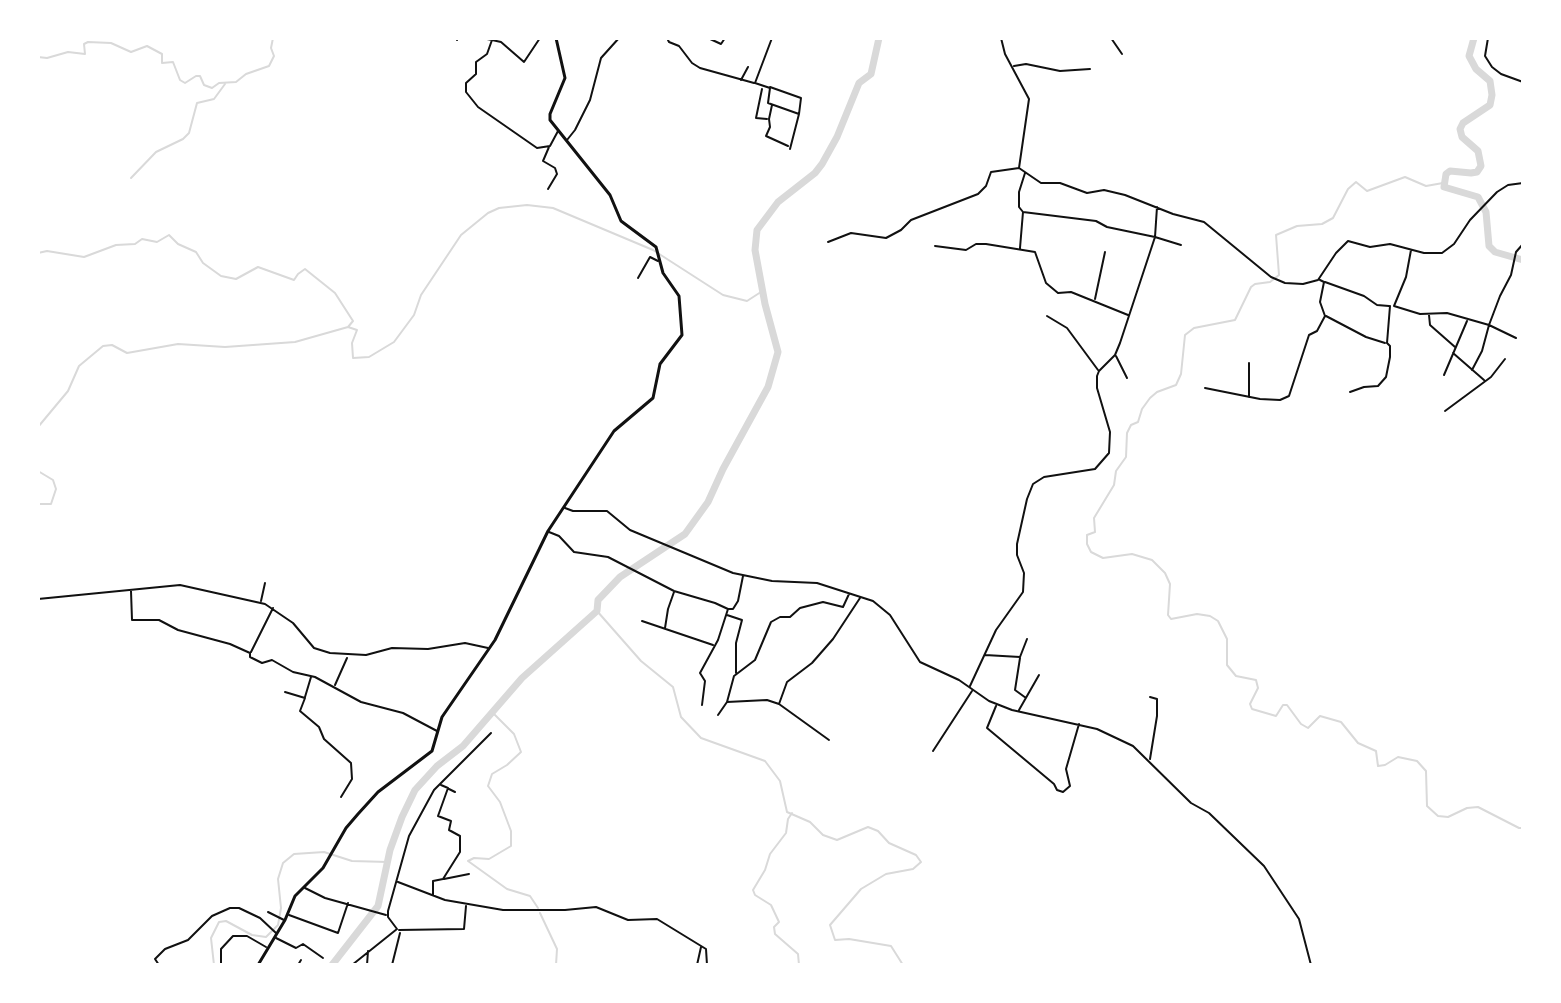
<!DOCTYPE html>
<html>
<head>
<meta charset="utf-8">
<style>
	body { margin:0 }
	#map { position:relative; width:1561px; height:1003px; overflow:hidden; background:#fff; font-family:Signika,sans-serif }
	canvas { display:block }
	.frame { position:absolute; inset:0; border:40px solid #fff; pointer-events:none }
</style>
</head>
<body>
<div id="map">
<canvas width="1561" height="1003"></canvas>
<div class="frame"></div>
</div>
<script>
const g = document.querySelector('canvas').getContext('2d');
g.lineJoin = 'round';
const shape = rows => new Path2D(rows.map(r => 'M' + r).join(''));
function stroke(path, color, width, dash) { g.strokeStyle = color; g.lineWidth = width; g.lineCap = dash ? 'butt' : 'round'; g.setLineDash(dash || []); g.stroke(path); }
stroke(shape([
	[38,57,47,58,68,52,85,54,84,44,88,42,111,43,131,52,147,46,162,54,162,63,173,62,180,80,185,83,196,76,200,76,204,85,212,88,219,83,236,82,246,74,269,66,274,56,271,48,273,38],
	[131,178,156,152,183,139,189,133,197,103,214,99,225,84],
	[1443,183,1426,186,1405,177,1367,191,1356,182,1348,189,1333,218,1322,224,1297,226,1276,235,1279,275,1270,282,1255,284,1251,287,1235,320,1194,328,1185,335,1181,374,1176,385,1157,392,1150,398,1142,409,1138,422,1131,425,1127,433,1126,457,1116,471,1114,485,1094,518,1095,532,1087,535,1087,544,1091,552,1103,558,1132,554,1152,560,1165,573,1170,584,1168,615,1171,619,1197,614,1210,616,1218,621,1227,639,1227,665,1236,676,1256,680,1258,688,1250,704,1252,709,1276,716,1283,705,1287,705,1301,724,1308,728,1320,716,1341,722,1358,743,1376,751,1378,766,1385,765,1398,757,1417,761,1426,771,1427,806,1438,816,1448,817,1467,808,1478,807,1519,828,1523,828],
	[38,253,47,251,84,257,116,245,135,244,142,239,157,242,169,235,178,244,196,252,203,263,221,276,236,279,258,267,294,280,298,274,305,269,335,293,353,321,348,327],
	[38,427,68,391,79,366,103,346,112,345,127,353,178,344,225,347,295,342,348,327,357,330,352,343,353,358,369,357,394,342,414,315,421,295,461,235,488,213,499,208,527,205,553,208,653,250,723,295,747,301,764,290],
	[38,471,53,480,56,489,51,504,38,504],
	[597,611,641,661,673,687,681,717,701,738,765,761,780,781,787,812,810,822,823,835,837,840,868,827,878,831,889,843,916,855,921,862,913,869,886,874,861,889,830,925,835,940,849,939,891,946,903,965],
	[492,712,514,734,521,752,507,765,492,774,488,786,500,802,511,831,511,846,489,859,474,858,468,861,507,889,530,896,538,908],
	[792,813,788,819,786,833,770,854,765,870,753,890,755,895,771,905,779,922,774,927,775,934,798,954,799,965],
	[540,913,557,949,556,965],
	[214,965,211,938,219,922,226,921,252,935,266,937,278,925,281,908,278,879,283,863,294,854,324,852,352,861,388,862]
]), '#d9d9d9', 2);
stroke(shape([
	[1474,38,1469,56,1476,69,1490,81,1492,95,1490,105,1463,123,1460,129,1462,137,1478,151,1481,166,1477,172,1471,173,1450,171,1446,174,1444,187,1478,197,1486,212,1489,246,1495,252,1523,260],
	[332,965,378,906,390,850,402,817,415,790,437,766,463,746,522,678,597,611,598,600,620,577,685,534,708,502,723,469,768,387,778,352,765,304,755,250,757,230,778,202,815,173,822,164,837,137,859,83,871,74,879,38]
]), '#d9d9d9', 7);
stroke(shape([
	[482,38,492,40,493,38],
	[540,38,524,62,501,42,492,40,487,54,476,62,476,74,466,83,466,92,478,107,537,148,550,146,558,131],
	[667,38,669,42,679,46,692,63,700,68,754,83],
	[708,38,721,44,725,38],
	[772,38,755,83,770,88,768,103,799,114,790,149],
	[1001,38,1005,54,1029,99,1019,168],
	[1111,38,1122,54],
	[1488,38,1485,56,1492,67,1501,74,1523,82],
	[457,40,458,38],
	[1014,66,1026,64,1060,71,1090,69],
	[741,80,748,67],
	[770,87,801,98,799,114],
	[762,89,756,118,767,119],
	[772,105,769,119,770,127,766,136,788,146],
	[567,140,575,130,590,100,601,58,619,38],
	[548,189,557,174,555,168,543,161,549,147],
	[1023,212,1096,221,1107,227,1155,237,1181,245],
	[828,242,851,233,886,238,901,230,911,220,978,194,986,186,991,172,1019,168,1041,183,1060,183,1087,193,1104,190,1125,195,1173,214,1204,222,1271,277,1285,283,1303,284,1318,280,1336,253,1348,241,1370,247,1390,244,1424,253,1442,253,1454,244,1470,220,1497,192,1508,185,1523,183],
	[935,246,966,250,976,244,986,244,1035,252,1046,283,1058,293,1071,292,1128,315],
	[1020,248,1023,212,1019,207,1019,192,1025,173],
	[1411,250,1406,277,1394,306,1420,314,1447,313,1489,325,1500,296,1511,275,1516,252,1523,244],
	[638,278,650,257,658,261],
	[1325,282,1364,296,1377,305,1389,306],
	[1095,299,1105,252],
	[1429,315,1430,325,1455,347],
	[1047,316,1067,328,1098,370],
	[1326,316,1366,337,1385,343],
	[1453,353,1484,380],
	[1116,356,1127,378],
	[1249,363,1249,397],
	[1472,370,1482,351,1489,325,1516,338],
	[1444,375,1467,321],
	[1205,388,1260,399,1280,400,1289,396,1309,335,1317,331,1325,316,1320,302,1324,282,1320,280],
	[1350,392,1364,387,1378,386,1386,377,1390,357,1390,346,1387,343,1390,306],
	[1445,411,1491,377,1505,359],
	[565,508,573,511,607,511,630,530,733,573,772,581,817,583,873,601,890,615,920,662,959,680,989,701,1012,710,1097,729,1133,746,1191,803,1209,813,1264,866,1299,919,1311,965],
	[549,532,559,536,574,552,608,557,674,591,715,603,728,609],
	[131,591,132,620,159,620,178,630,230,644,250,653,250,657,262,663,272,660,293,672,315,677,361,702,403,713,437,731],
	[38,599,180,585,265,604,293,623,314,648,330,653,366,655,392,648,428,649,465,643,488,648],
	[261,601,265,583],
	[727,615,742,620,736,643,736,673],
	[642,621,713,645],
	[665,628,668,609,674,592],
	[251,652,273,608],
	[985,655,1020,657,1027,639],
	[1020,658,1015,690,1026,698],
	[335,685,347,658],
	[970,686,996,630,1023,592,1024,573,1017,555,1017,544,1027,499,1033,484,1044,477,1095,469,1109,453,1110,432,1097,388,1097,376,1099,371,1115,355,1120,343,1155,237,1157,207],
	[285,692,305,698,300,711,319,727,324,739,351,763,352,779,341,797],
	[305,697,311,677],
	[727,702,734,676,755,660,771,622,780,617,790,617,800,608,823,602,843,607,849,594],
	[779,704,787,682,812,663,833,639,860,598],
	[702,705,705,681,700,673,718,640,728,609,733,609,738,601,743,576],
	[996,706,987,728,1054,784,1057,790,1063,792,1070,786,1066,769,1079,724],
	[1019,710,1039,675],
	[718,715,727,702,767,700,779,704,829,740],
	[933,751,972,691],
	[1150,759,1157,716,1157,699,1150,697],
	[449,789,455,792],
	[444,879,469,874],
	[398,882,445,900,503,910,565,910,596,907,628,920,657,919,706,949,707,965],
	[305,888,325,898,386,915],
	[433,895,433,881,443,879,460,852,460,836,449,830,451,821,438,816,448,788,441,785],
	[268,912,284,920],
	[289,915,338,933,348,903],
	[399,930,464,929,466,906],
	[276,938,296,948,303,944,323,958],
	[159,965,155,959,165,949,188,940,212,916,230,908,239,908,260,918,276,933],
	[221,965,221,949,233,936,247,936,266,947],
	[298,965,301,960],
	[352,965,397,929,388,917,388,911,409,836,434,790,491,733],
	[367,965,368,951],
	[392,965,400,933],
	[697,965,701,947]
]), '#111', 2);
stroke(shape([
	[258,965,285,920,295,896,323,868,346,828,358,814,378,792,432,751,442,717,495,640,548,531,614,431,653,398,660,364,682,335,679,296,663,273,656,247,621,221,610,195,550,120,550,114,565,78,556,38]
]), '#111', 3);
</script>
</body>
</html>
